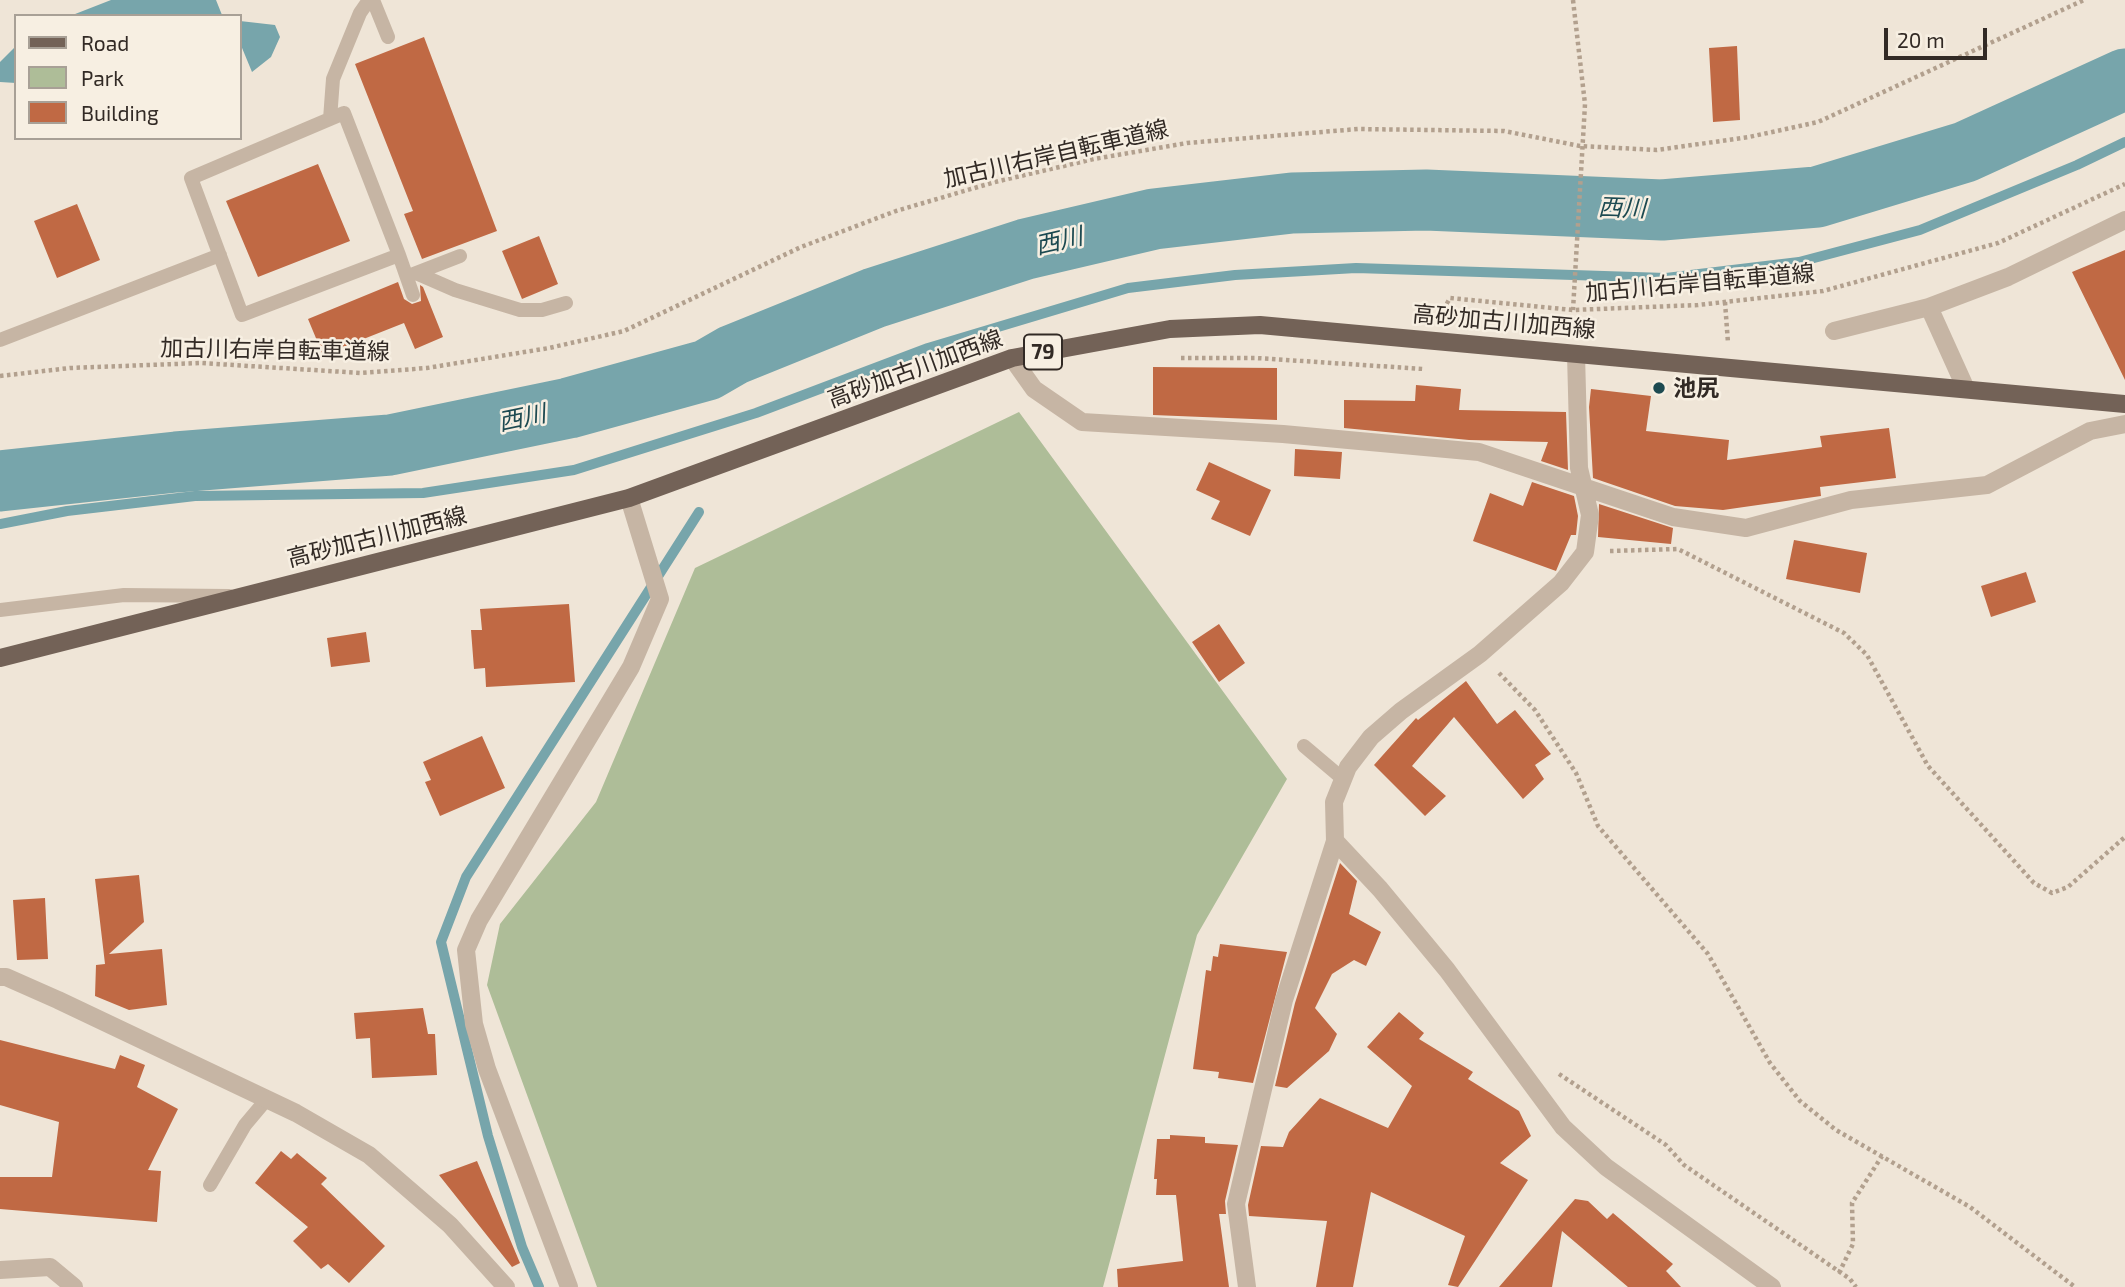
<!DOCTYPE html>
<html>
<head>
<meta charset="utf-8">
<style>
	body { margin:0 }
	#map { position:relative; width:2125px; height:1287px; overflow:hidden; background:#efe5d7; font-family:"Exo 2",sans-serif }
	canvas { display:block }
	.legend { position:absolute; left:14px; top:14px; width:228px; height:126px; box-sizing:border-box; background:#f7efe2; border:2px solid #a8a096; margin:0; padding:9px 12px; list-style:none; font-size:21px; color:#322a25 }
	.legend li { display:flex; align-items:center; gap:14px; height:35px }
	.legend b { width:35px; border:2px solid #a8a096 }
	.scale { position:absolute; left:1884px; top:28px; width:103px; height:32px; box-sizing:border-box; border:4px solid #322a25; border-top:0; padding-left:9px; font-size:21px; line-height:24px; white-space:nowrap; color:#322a25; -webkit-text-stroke:5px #f7efe2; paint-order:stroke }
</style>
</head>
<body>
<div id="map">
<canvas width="2125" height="1287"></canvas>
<ul class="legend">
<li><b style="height:9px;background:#736257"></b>Road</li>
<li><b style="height:19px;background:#aebd98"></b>Park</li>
<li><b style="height:19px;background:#c06944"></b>Building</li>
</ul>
<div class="scale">20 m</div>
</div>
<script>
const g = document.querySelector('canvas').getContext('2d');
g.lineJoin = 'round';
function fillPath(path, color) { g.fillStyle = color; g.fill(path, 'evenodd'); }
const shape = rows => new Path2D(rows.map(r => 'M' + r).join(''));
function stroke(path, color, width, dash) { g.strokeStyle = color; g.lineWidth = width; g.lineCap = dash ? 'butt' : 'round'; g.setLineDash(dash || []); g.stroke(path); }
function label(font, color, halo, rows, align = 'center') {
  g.font = font + ' "Exo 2","Noto Sans JP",sans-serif'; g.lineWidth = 5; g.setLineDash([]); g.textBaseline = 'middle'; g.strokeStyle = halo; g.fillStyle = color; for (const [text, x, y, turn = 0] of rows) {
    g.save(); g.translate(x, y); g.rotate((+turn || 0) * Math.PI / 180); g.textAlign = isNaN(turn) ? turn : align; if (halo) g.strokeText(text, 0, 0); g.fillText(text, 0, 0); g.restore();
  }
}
fillPath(shape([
	[1019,412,1287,779,1197,935,1103,1287,597,1287,487,985,500,924,596,802,695,568]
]), '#aebd98');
fillPath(shape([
	[111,0,216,0,222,15,70,16],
	[240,21,275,25,280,37,271,57,252,72,240,43],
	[16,46,16,83,0,82,0,62]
]), '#77a5ab');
stroke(shape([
	[0,524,67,511,195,496,423,493,574,470,756,413,928,348,1128,288,1235,275,1356,268,1666,278,1799,262,1920,230,2077,165,2125,142],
	[539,1287,522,1247,488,1136,441,942,466,877,699,512]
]), '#77a5ab', 10);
stroke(shape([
	[0,481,176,462,390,445,569,408,707,370,733,355,874,298,1026,249,1154,219,1292,203,1426,200,1662,210,1817,197,1965,152,2125,79]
]), '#77a5ab', 61);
fillPath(shape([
	[424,37,497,231,422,259,404,214,413,211,355,64],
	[1737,46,1740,120,1713,122,1709,48],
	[318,164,350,241,258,277,226,201],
	[77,204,100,260,57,278,34,221],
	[539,236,558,284,522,299,502,251],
	[2125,250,2125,380,2072,272],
	[398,282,404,299,412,304,421,301,420,285,423,287,443,337,415,349,404,323,323,355,308,319],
	[1153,367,1277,368,1277,420,1153,415],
	[1416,385,1461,389,1459,410,1566,412,1568,470,1541,461,1548,442,1469,440,1344,428,1344,400,1415,401],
	[1591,389,1651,396,1646,431,1729,440,1727,460,1822,447,1820,436,1889,428,1896,478,1820,487,1821,496,1723,510,1675,506,1593,478,1589,407],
	[1295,449,1342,452,1340,479,1294,476],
	[1209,462,1271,490,1250,536,1211,519,1220,501,1196,490],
	[1532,482,1574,496,1578,516,1576,535,1571,535,1556,571,1473,541,1490,493,1523,506],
	[1599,504,1673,528,1671,544,1598,537],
	[1794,540,1867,553,1860,593,1786,579],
	[2026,572,2036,602,1991,617,1981,586],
	[569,604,575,682,486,687,485,668,474,669,471,630,482,630,480,609],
	[1219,624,1245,663,1219,682,1192,642],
	[366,632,370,662,331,667,327,638],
	[1466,681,1497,724,1515,710,1551,754,1535,765,1544,779,1523,799,1454,717,1412,766,1446,796,1425,816,1374,765,1416,718,1418,720],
	[482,736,505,788,440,816,425,782,431,780,423,762],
	[1340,863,1357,881,1349,914,1381,932,1366,966,1354,960,1332,974,1315,1008,1337,1034,1329,1051,1287,1088,1275,1086,1295,1003],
	[139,875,144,922,109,954,162,949,167,1005,129,1010,95,996,96,965,105,964,95,879],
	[45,898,48,959,17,960,13,900],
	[1220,944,1287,952,1253,1083,1218,1078,1219,1072,1193,1069,1206,970,1211,971,1213,956,1218,957],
	[423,1008,428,1034,435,1034,437,1075,372,1078,370,1038,356,1039,354,1013],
	[1399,1012,1424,1033,1419,1039,1473,1072,1468,1079,1519,1111,1531,1136,1500,1163,1528,1180,1458,1287,1448,1285,1465,1236,1371,1192,1353,1287,1316,1287,1327,1221,1249,1216,1248,1205,1261,1146,1283,1147,1289,1132,1320,1098,1388,1128,1412,1086,1367,1047],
	[0,1040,115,1069,120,1055,145,1065,137,1087,178,1109,148,1170,161,1171,157,1222,0,1209,0,1177,52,1177,59,1122,0,1105],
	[1170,1135,1205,1137,1205,1143,1238,1145,1225,1201,1226,1214,1219,1214,1229,1287,1118,1287,1117,1269,1183,1261,1176,1195,1156,1195,1157,1179,1154,1179,1157,1139,1170,1139],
	[281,1151,291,1159,297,1153,327,1178,321,1184,385,1246,349,1283,328,1264,321,1269,293,1241,308,1227,255,1183],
	[477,1161,520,1263,512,1267,439,1175],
	[1575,1199,1588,1201,1607,1219,1613,1213,1673,1264,1666,1271,1681,1287,1628,1287,1562,1231,1552,1287,1499,1287]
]), '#c06944');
stroke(shape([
	[1573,0,1585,104,1573,310],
	[1725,302,1728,343],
	[1440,316,1450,298,1573,310,1698,305,1823,291,1998,243,2125,184],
	[1181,358,1256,358,1424,369],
	[0,376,70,368,201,363,361,373,427,368,549,348,624,331,801,247,896,211,995,182,1094,159,1187,143,1358,129,1504,131,1580,146,1657,150,1749,137,1818,122,2084,0],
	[1610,551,1678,549,1844,633,1867,655,1928,766,2034,883,2052,893,2068,887,2125,837],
	[1499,673,1535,710,1576,773,1598,826,1708,954,1770,1063,1800,1101,1836,1130,1970,1207,2075,1287],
	[1559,1074,1666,1145,1684,1165,1850,1279,1856,1287],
	[1839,1273,1853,1244,1852,1203,1882,1156]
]), '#b2a08e', 4.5, [3.5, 3.5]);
stroke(shape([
	[373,0,388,37],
	[344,113,399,255,242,315,191,178,344,113],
	[330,119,333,79,360,13,369,0],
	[399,255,413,295],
	[416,273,455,290,520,310,542,310,566,303],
	[411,275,460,256],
	[0,340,220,255],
	[0,610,124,595,229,596],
	[1304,746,1343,779],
	[210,1185,245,1125,266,1100]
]), '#c6b5a4', 14);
stroke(shape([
	[1929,307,1966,389],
	[1834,331,1929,307,2008,277,2125,220],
	[1012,358,1034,389,1082,422,1283,434,1479,452,1673,517,1746,528,1851,500,1987,485,2090,431,2125,424],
	[1335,841,1380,889,1447,970,1563,1127,1606,1167,1772,1287],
	[0,977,6,977,58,1000,296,1113,369,1155,450,1225,506,1287],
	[0,1270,50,1267,74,1287],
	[569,1287,487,1069,474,1024,466,950,479,920,631,667,660,599,629,498],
	[1247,1287,1236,1204,1284,1000,1335,841,1334,802,1348,767,1371,737,1401,711,1480,654,1561,583,1585,552,1590,515,1579,468,1576,354]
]), '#c6b5a4', 18);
stroke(shape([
	[0,658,629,498,1012,358,1170,329,1260,325,2125,404]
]), '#736257', 18);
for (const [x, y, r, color] of [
	[1659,388,7,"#1d4a51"]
]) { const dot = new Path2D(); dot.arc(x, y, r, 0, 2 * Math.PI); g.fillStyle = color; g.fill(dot); stroke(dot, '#f7efe2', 2.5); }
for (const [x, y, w] of [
	[1043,352,38]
]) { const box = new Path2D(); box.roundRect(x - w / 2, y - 17.5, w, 35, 5); g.fillStyle = '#f7efe2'; g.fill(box); stroke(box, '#322a25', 2); }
label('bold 21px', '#322a25', null, [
	["79",1043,352]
]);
label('23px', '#322a25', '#f7efe2', [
	["加古川右岸自転車道線",1056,154,-13],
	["加古川右岸自転車道線",1700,283,-5],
	["高砂加古川加西線",1504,322,5],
	["加古川右岸自転車道線",275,350,1],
	["高砂加古川加西線",915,369,-20],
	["高砂加古川加西線",377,537,-14]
]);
label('bold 23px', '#322a25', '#f7efe2', [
	["池尻",1673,388]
], 'left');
label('italic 24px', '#1d4a51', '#f7efe2', [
	["西川",1622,208,2],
	["西川",1059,241,-13],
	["西川",522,418,-12]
]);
</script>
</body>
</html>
